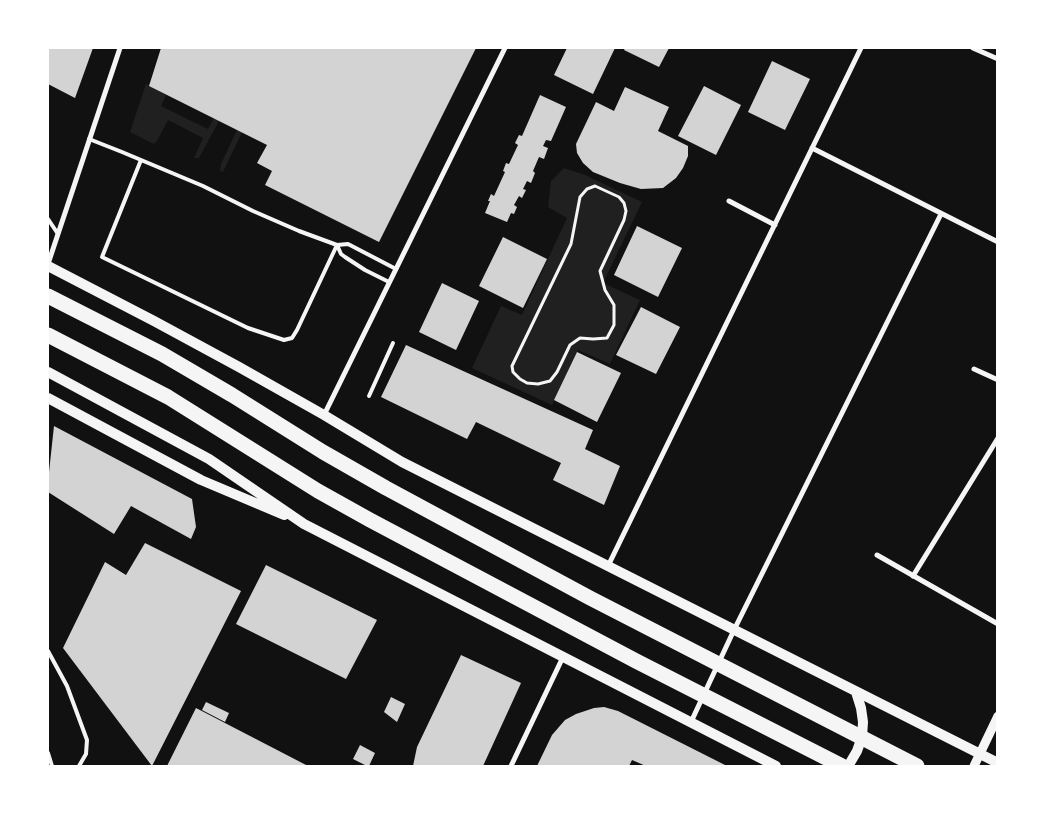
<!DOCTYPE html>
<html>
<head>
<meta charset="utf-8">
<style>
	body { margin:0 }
	#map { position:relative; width:1045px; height:814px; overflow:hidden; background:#111; font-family:"DM Sans",sans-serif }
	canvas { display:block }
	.frame { position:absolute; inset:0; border:49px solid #fff; pointer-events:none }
</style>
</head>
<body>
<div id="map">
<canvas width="1045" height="814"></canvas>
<div class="frame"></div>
</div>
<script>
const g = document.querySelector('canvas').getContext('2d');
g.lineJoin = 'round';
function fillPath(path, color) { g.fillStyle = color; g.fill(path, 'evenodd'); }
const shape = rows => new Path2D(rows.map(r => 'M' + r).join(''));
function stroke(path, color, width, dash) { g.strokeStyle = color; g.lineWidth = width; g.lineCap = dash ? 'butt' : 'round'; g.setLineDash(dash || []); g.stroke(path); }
fillPath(shape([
	[146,84,166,95,161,106,208,129,214,118,219,121,199,158,194,158,203,138,168,120,157,141,154,144,130,132],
	[237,130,242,132,223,172,220,171,221,164],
	[564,168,585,175,642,202,603,283,640,300,610,364,578,350,552,405,472,368,501,306,522,315,567,218,548,207,551,181]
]), '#202020');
fillPath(shape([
	[48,48,93,48,75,98,48,84],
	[161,48,476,48,379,242,265,185,272,171,257,163,267,145,149,86],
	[567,48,615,48,593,94,554,75],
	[625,48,669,48,659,67,624,50],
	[772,61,810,79,785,130,748,112],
	[704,86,741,105,716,155,678,136],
	[625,87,669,107,658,131,688,146,688,156,683,168,676,178,663,188,641,189,620,183,593,172,583,163,577,153,576,144,596,102,614,111],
	[540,95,566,107,551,141,546,140,543,146,548,148,544,159,539,157,533,171,535,173,531,183,527,181,523,189,526,190,522,198,519,196,514,205,517,207,514,214,511,213,507,222,485,213,490,201,488,201,491,194,494,196,505,172,503,171,506,163,509,164,518,145,515,143,519,135,522,136],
	[637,226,682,248,658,297,614,275],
	[503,237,547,259,523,308,479,286],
	[442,283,479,301,456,350,419,332],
	[641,307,680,327,656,374,616,355],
	[406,345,593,430,585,449,620,466,604,505,553,480,561,463,476,422,467,439,381,397],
	[577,352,621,373,597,422,554,400],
	[54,426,192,499,196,527,191,539,131,506,114,534,48,492,49,475,48,475,48,472,49,472],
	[145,543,241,591,152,766,63,648,105,562,126,575],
	[266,565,377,620,346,679,236,624],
	[461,655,521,683,483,766,413,766,417,747],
	[391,697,405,704,397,722,384,712],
	[206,702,229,713,225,722,202,710],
	[604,707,618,711,727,766,646,766,632,760,629,766,537,766,552,735,565,720,576,714,594,708],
	[196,708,308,766,167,766],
	[360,745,375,753,369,766,367,766,353,759]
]), '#d3d3d3');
stroke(shape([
	[595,186,619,197,624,203,626,211,624,220,600,271,605,290,614,305,614,325,607,338,593,339,580,338,570,345,557,372,550,381,538,384,527,383,520,379,513,372,512,366,571,244,580,197,587,189,595,186]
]), '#f5f5f5', 3);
stroke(shape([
	[89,139,122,152,203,186,253,211,299,231,337,245,348,244,396,269],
	[141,160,102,257,248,328,284,340,292,338,297,330,337,245],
	[48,219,58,234],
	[337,245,341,254,345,257,365,270,389,282],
	[369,396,393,343],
	[48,651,67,686,87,740,86,754,79,766],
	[48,753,52,766]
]), '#f5f5f5', 4);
stroke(shape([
	[973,48,998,59],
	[812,148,998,242],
	[729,201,775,225],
	[48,264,120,48],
	[974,369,998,380],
	[324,415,505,48],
	[877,555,998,624],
	[608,566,861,48],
	[913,576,998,438],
	[691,722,734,630,941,214],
	[511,766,563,657]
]), '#f5f5f5', 5);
stroke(shape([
	[974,766,998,716]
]), '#f5f5f5', 9);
stroke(shape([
	[48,266,154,321,239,367,324,415,402,462,998,763],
	[48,372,209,459,304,524,776,766],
	[48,398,201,480,284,515],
	[846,766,850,763,857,751,862,737,863,722,861,708,856,692]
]), '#f5f5f5', 10);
stroke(shape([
	[48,296,162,354,232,395,323,452,386,488,590,598,917,766],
	[48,335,168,397,318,491,370,520,636,661,842,766]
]), '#f5f5f5', 15);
</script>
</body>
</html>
